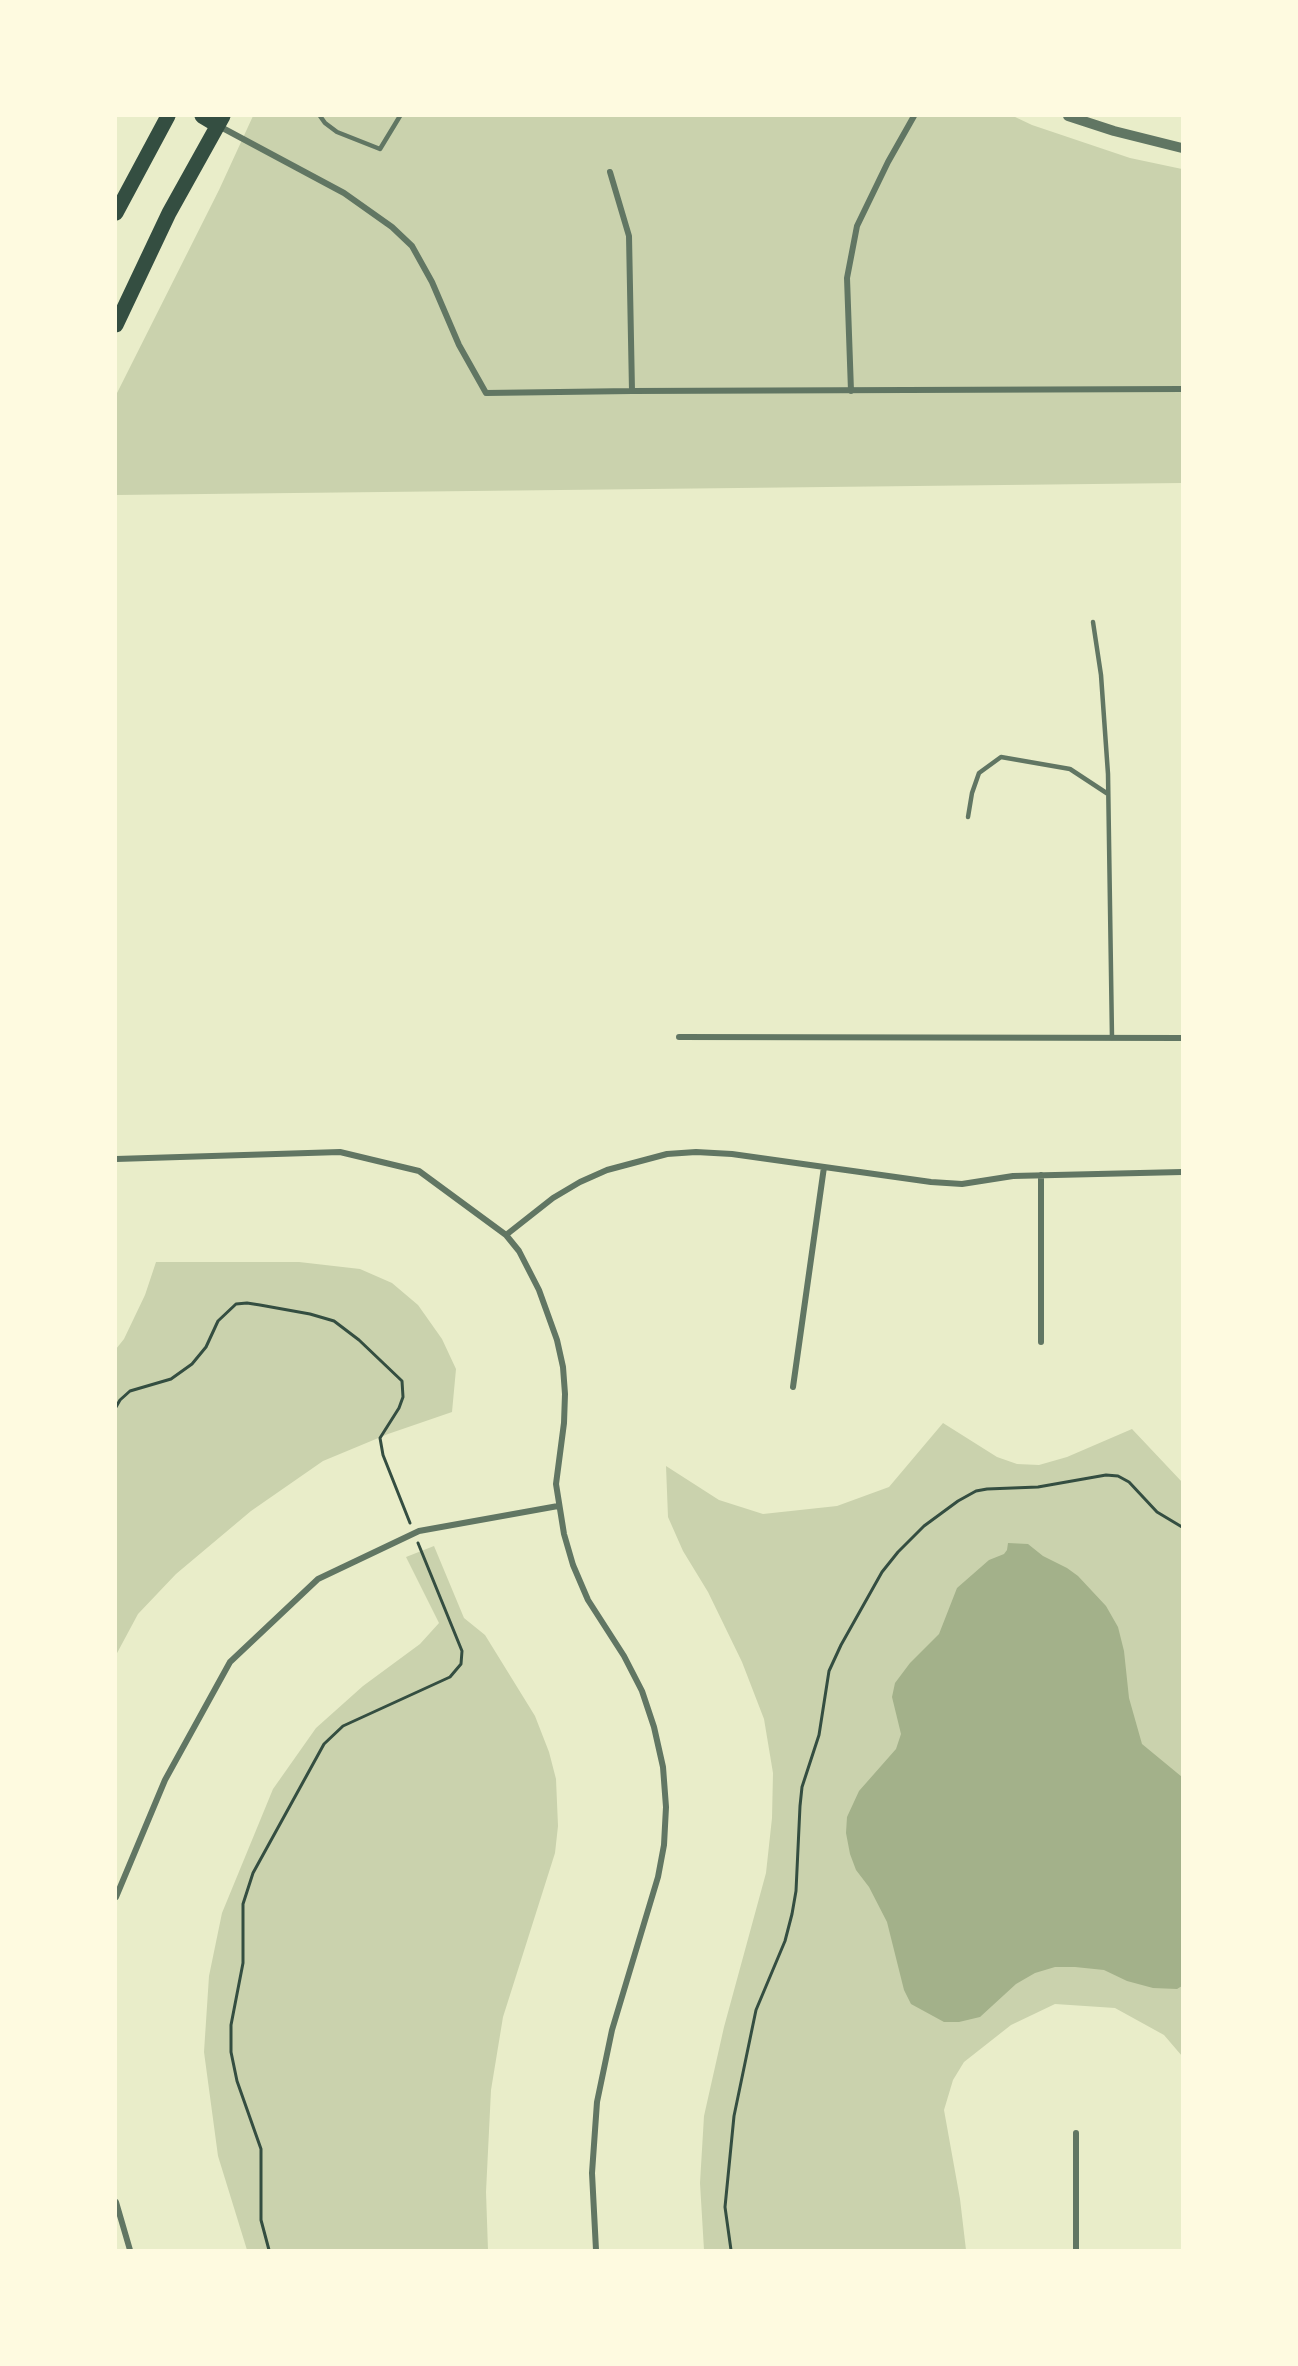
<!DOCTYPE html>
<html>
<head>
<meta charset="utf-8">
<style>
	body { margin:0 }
	#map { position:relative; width:1298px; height:2366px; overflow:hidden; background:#e9edc9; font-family:Georgia,serif }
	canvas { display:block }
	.frame { position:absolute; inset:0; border:117px solid #fefae0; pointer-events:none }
</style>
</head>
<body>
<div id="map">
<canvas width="1298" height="2366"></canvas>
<div class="frame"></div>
</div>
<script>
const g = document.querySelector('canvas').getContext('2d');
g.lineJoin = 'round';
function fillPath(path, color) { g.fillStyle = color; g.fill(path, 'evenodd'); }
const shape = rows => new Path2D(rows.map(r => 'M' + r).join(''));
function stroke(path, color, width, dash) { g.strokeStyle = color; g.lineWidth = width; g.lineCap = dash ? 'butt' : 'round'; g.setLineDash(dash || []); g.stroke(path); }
fillPath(shape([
	[253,116,1013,116,1032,125,1130,158,1182,169,1182,483,116,495,116,395,219,190],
	[156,1262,299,1262,360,1269,392,1283,418,1305,442,1339,456,1369,452,1412,388,1434,323,1461,251,1511,176,1574,138,1614,116,1655,116,1349,124,1339,145,1295],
	[943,1423,997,1457,1017,1464,1039,1465,1067,1457,1132,1429,1182,1482,1182,2056,1164,2035,1115,2008,1055,2004,1011,2025,964,2062,953,2080,944,2110,960,2199,966,2250,704,2250,700,2183,704,2116,724,2027,766,1873,772,1818,773,1773,764,1719,742,1662,708,1592,683,1551,668,1517,666,1466,719,1500,763,1514,837,1506,889,1487],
	[434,1546,464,1618,485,1635,535,1716,549,1752,556,1779,558,1826,555,1853,503,2017,491,2090,486,2192,488,2250,247,2250,218,2156,204,2052,209,1976,222,1913,273,1789,316,1728,363,1686,420,1644,439,1623,406,1557]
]), '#cad2ad');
fillPath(shape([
	[1008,1543,1028,1544,1043,1556,1067,1568,1078,1576,1106,1606,1118,1627,1124,1651,1129,1698,1142,1744,1182,1777,1182,1986,1177,1989,1153,1988,1127,1981,1104,1970,1075,1967,1055,1967,1035,1973,1016,1984,980,2017,959,2022,944,2022,911,2004,904,1990,887,1922,869,1887,856,1870,850,1854,846,1833,847,1817,859,1791,896,1749,901,1734,892,1697,895,1683,910,1663,939,1634,957,1588,989,1560,1004,1554,1007,1550]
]), '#a3b18a');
stroke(shape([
	[116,1407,120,1400,130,1391,171,1379,192,1364,206,1347,218,1321,236,1304,247,1303,260,1305,310,1314,334,1321,359,1340,402,1381,403,1397,399,1408,380,1438,383,1455,410,1523],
	[269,2250,261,2220,261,2149,237,2081,231,2052,231,2025,243,1963,243,1904,253,1873,324,1744,343,1726,450,1677,461,1664,462,1651,418,1543],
	[731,2250,725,2207,734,2116,756,2010,785,1941,792,1914,796,1891,800,1806,802,1787,819,1735,829,1671,841,1645,882,1572,898,1552,924,1526,958,1501,976,1491,987,1489,1038,1487,1106,1475,1118,1476,1129,1482,1157,1512,1182,1527]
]), '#344e41', 3);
stroke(shape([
	[320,116,325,123,337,132,380,149,400,116],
	[1093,622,1101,675,1108,774,1112,1038],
	[968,817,972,793,979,773,1001,757,1070,769,1108,794]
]), '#617663', 4.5);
stroke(shape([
	[217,125,344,193,392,227,412,246,432,282,459,345,486,393,632,391,1182,389],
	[610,172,629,236,632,391],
	[851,391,847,278,857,226,888,162,914,116],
	[679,1037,1182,1038],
	[116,1159,340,1152,419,1171,506,1235,519,1251,539,1290,557,1340,563,1367,565,1394,564,1423,556,1484,564,1534,573,1565,588,1600,624,1656,642,1691,654,1727,663,1767,666,1807,664,1845,658,1877,612,2030,597,2102,592,2173,596,2250],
	[506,1235,553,1198,580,1182,607,1170,667,1154,696,1152,732,1154,931,1182,962,1184,1013,1176,1182,1172],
	[1041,1342,1041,1175],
	[793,1387,824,1167],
	[116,1897,165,1780,230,1662,318,1579,419,1531,558,1506],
	[1076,2133,1076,2250],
	[116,2202,130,2250]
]), '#617663', 6);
stroke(shape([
	[1068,116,1114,131,1182,148]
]), '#617663', 10);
stroke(shape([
	[202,116,217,125],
	[116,213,168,116],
	[116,325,169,213,223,116]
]), '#344e41', 15);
</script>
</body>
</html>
